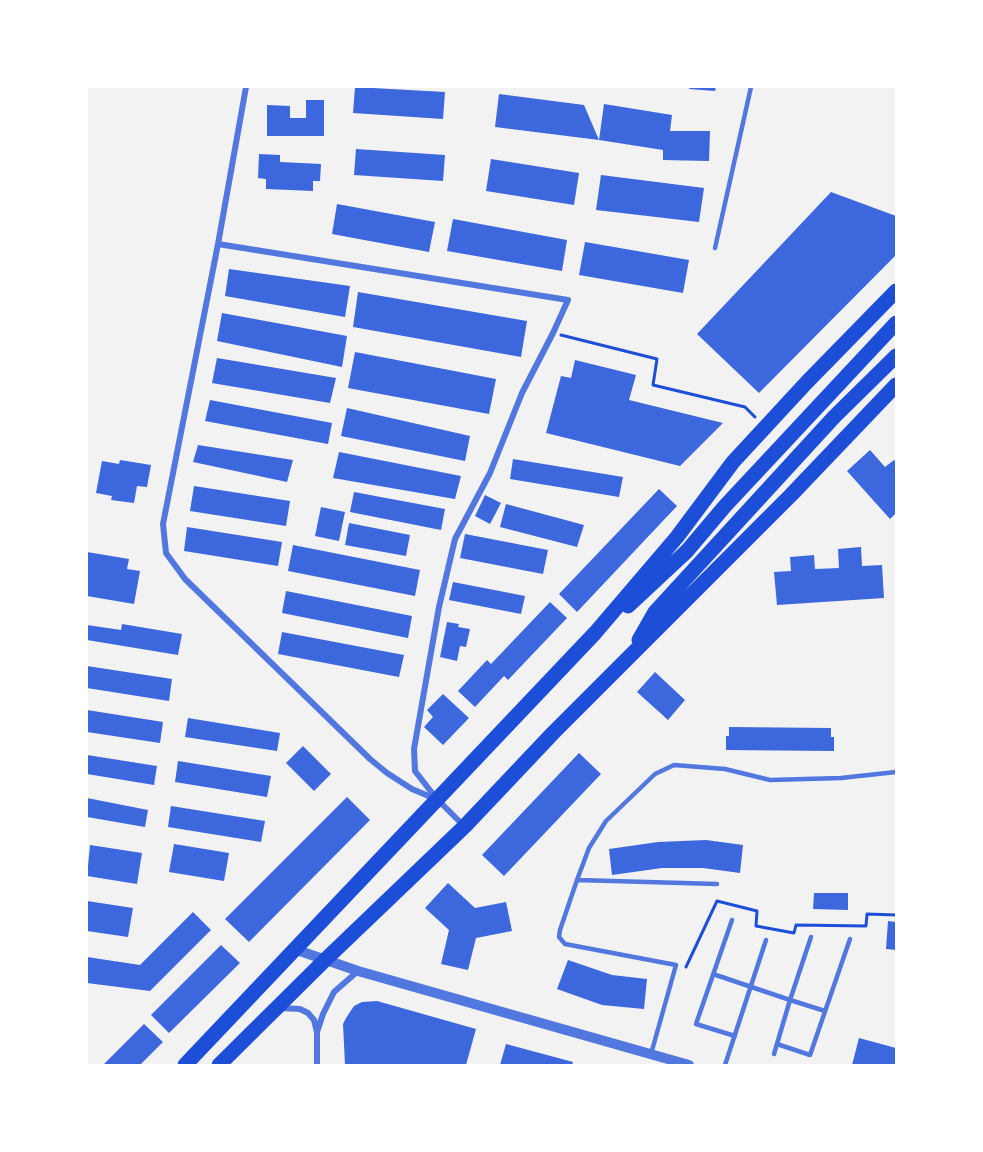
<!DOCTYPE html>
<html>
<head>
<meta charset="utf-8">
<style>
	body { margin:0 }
	#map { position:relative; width:983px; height:1152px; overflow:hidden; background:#f2f2f2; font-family:Overpass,sans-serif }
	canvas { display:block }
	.frame { position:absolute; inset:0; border:88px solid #fff; pointer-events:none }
</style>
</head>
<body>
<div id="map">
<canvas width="983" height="1152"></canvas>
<div class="frame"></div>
</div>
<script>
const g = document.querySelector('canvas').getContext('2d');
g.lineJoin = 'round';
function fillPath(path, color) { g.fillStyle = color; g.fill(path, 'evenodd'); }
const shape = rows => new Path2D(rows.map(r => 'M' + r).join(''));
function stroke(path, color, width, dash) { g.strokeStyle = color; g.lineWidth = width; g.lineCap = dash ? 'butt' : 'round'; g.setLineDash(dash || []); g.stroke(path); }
fillPath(shape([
	[355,87,445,92,443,119,353,113],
	[690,87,716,87,715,91,689,89],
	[499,94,584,105,599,140,495,127],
	[306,100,324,100,324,136,267,136,267,105,290,106,290,118,306,118],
	[604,104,672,115,670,131,710,131,709,161,663,160,663,150,599,140],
	[356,149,445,155,443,181,354,175],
	[259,154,280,155,280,162,321,164,320,181,313,181,313,191,266,189,266,179,258,178],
	[491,159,579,173,574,205,486,191],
	[601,175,704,188,699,222,596,210],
	[831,192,896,216,896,255,759,393,697,334],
	[337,204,435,222,429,252,332,234],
	[453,219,567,240,562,271,447,251],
	[585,242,689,260,683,293,579,275],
	[229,269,350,286,345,317,225,296],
	[358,292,527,321,521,357,353,327],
	[222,313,347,336,342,367,217,341],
	[355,352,496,379,489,414,348,388],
	[217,358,336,378,330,403,212,383],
	[575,360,636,375,629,400,723,423,680,466,546,433,561,376,571,378],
	[210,400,332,423,328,444,205,421],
	[347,408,470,436,465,461,341,436],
	[198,445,293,460,287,482,193,462],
	[870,450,885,467,894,460,896,462,896,513,890,519,847,471],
	[339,452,461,476,455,499,333,478],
	[513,459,623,477,619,497,510,479],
	[120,460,151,465,147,487,137,486,134,503,111,500,112,496,96,493,102,461,119,464],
	[194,486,290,501,286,526,190,511],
	[659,489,677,506,577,612,559,594],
	[354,492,445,509,441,530,350,512],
	[485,495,501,503,490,524,475,516],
	[506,504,584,525,577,547,500,527],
	[321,507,345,512,339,541,315,536],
	[349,523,410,535,406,556,345,545],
	[187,527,282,542,278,566,184,551],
	[465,534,548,550,543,574,460,558],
	[293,545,420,570,415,596,288,571],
	[861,547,862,566,882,565,884,598,777,605,774,572,791,571,790,557,814,555,815,569,839,568,838,549],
	[87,552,129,559,127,569,140,571,134,604,87,596],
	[453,582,525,596,521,614,449,600],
	[286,591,412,616,408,638,282,613],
	[550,602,567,618,508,680,504,676,475,707,458,691,487,660,491,664],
	[447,622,459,624,458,627,470,629,466,647,460,646,457,661,440,657],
	[122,624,182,634,178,655,87,640,87,625,121,630],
	[282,632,404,655,399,677,278,654],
	[87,666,172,679,169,701,87,688],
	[655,672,685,700,668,720,637,692],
	[443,694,469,718,443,745,424,727,433,717,427,710],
	[87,710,163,722,160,743,87,732],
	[188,718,280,733,277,751,185,737],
	[729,727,831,728,831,737,834,737,834,751,726,750,726,736,729,736],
	[303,746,331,774,314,791,286,763],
	[579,753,601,774,504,876,482,855],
	[87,755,157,766,154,785,87,774],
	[178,761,271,776,267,797,175,782],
	[347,797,370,820,249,942,225,919],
	[87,798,148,810,145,827,87,817],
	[171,806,265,821,261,842,168,827],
	[706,840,743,845,740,873,703,868,662,868,612,875,609,849,658,842],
	[174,844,229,853,224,881,169,872],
	[90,845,142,853,137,884,87,876],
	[448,883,475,908,506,902,512,931,476,938,468,970,441,964,449,930,425,908],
	[814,893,848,893,848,910,813,909],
	[87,901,133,908,128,937,87,931],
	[193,912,211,930,150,991,87,983,87,957,140,965],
	[888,921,896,922,896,950,886,949],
	[221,945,240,963,169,1033,151,1015],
	[568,960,612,975,647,979,644,1009,602,1005,557,989],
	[377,1001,476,1029,466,1065,345,1065,343,1024,346,1018,354,1006,362,1002],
	[144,1024,163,1042,140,1065,103,1065],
	[859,1038,896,1048,896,1065,852,1065],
	[506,1044,573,1062,572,1065,500,1065]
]), '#3d67dc');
stroke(shape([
	[561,335,657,359,653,385,745,407,755,417],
	[686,967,717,901,757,911,756,926,794,933,796,925,866,926,867,914,896,915]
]), '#1d4ed8', 3);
stroke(shape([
	[715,248,751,87],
	[577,880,589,848,606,821,655,774,674,765,725,769,770,780,841,778,896,772],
	[732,920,696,1024,735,1036],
	[713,974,790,1000,811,937],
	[777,1044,810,1055,850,939],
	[651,1054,676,965,565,944,559,937,560,930,577,880,717,884],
	[774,1054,790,1000,825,1011],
	[725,1065,766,940]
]), '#5277de', 4.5);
stroke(shape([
	[246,87,218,244,163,524,166,553,185,579,370,759,387,773,412,789,438,800,464,826],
	[218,244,568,300,553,333,522,393,490,473,455,539,439,607,414,749,415,771,436,798],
	[280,1008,300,1009,308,1013,314,1020,317,1032,317,1065],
	[317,1032,323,1014,334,992,358,971]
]), '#5277de', 6);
stroke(shape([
	[294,949,358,971,689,1065]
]), '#5277de', 10);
stroke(shape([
	[628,606,687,551,725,506,896,323],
	[639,640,655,612,834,417,896,356],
	[185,1065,595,633,677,537,733,462,807,382,896,291],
	[219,1065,325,960,465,826,553,733,791,495,896,385]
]), '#1d4ed8', 15);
</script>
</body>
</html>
